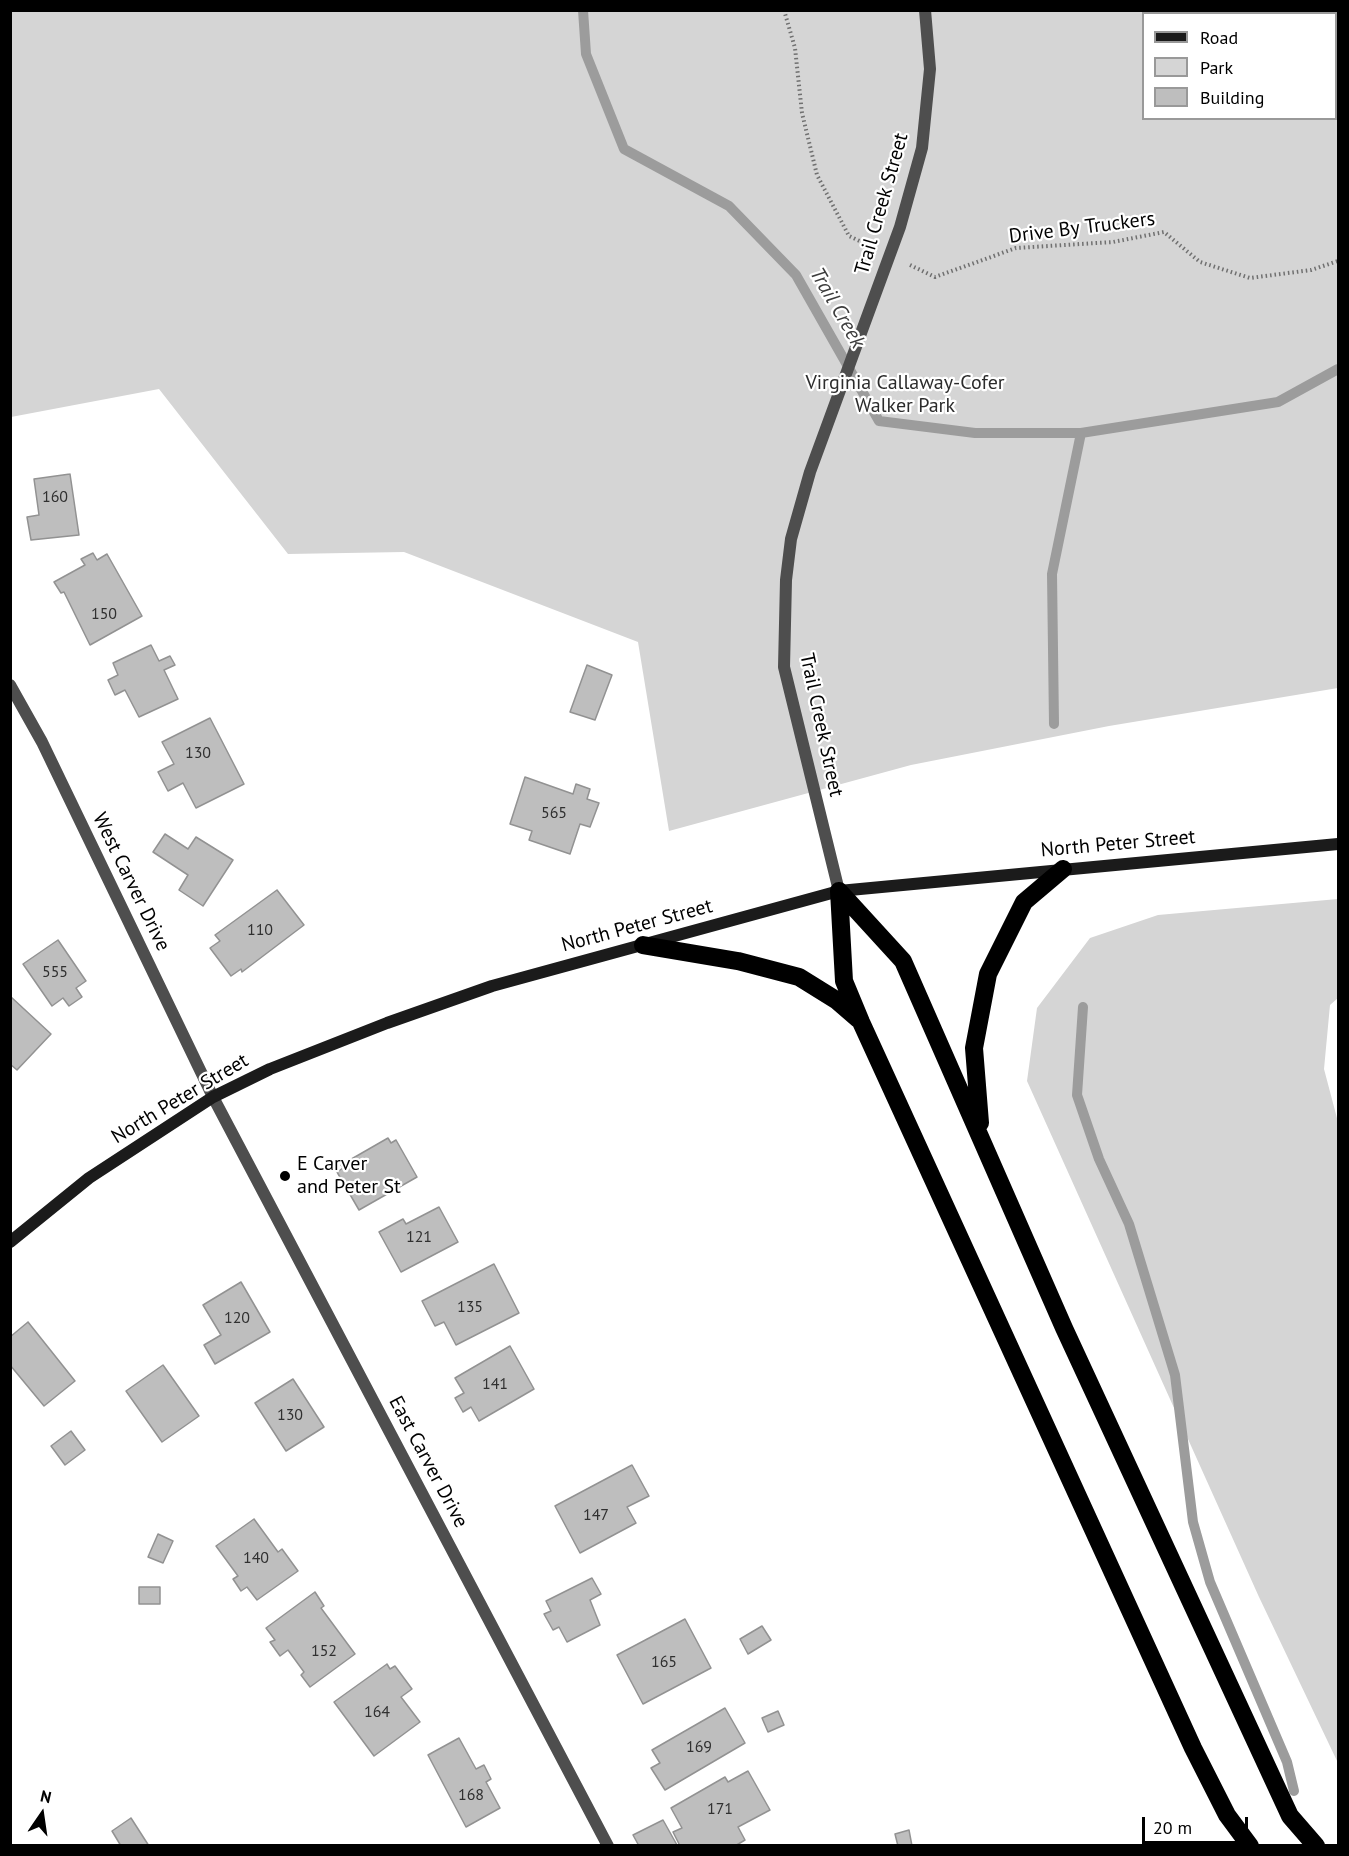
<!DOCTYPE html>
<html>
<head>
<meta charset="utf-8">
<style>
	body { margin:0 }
	#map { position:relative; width:1349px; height:1856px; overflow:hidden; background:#fff; font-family:"PT Sans",sans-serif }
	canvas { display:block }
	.frame { position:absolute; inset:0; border:12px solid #000; pointer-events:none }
	.legend { position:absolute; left:1142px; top:12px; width:195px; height:108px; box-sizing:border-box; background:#fff; border:2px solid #999; margin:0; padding:8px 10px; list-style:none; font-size:18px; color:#000 }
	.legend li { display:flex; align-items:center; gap:12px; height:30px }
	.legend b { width:30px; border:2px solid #999 }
	.north { position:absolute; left:12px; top:1784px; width:60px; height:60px; -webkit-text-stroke:4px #fff; paint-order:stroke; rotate:13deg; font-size:16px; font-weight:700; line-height:24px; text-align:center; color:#000 }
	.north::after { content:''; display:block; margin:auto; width:21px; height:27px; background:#000; clip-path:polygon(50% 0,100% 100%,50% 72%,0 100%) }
	.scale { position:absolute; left:1142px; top:1817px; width:106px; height:27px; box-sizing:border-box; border:3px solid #000; border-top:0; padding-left:8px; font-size:18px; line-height:21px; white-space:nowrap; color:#000; -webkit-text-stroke:4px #fff; paint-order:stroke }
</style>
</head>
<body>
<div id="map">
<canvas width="1349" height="1856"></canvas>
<div class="frame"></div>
<ul class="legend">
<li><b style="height:8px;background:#1b1b1b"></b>Road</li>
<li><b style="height:16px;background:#d5d5d5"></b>Park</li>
<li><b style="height:16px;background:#bebebe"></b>Building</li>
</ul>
<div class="north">N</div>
<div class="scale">20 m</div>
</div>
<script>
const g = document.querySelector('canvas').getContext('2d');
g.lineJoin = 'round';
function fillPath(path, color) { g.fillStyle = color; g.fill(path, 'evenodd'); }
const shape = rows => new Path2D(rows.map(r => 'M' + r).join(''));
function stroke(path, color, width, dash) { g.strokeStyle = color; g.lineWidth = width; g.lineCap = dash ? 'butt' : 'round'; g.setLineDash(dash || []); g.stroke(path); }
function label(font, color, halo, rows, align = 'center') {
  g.font = font + ' "PT Sans",sans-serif'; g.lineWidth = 4.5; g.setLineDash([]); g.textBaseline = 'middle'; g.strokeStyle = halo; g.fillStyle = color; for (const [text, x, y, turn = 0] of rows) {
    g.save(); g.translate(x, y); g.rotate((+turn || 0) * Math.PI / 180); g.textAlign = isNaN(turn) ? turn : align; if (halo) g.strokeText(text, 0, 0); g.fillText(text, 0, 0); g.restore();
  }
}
fillPath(shape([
	[11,11,1338,11,1338,688,1109,726,911,765,669,831,638,642,404,552,288,554,159,389,11,417],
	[1144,14,1336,14,1336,118,1144,118],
	[1338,899,1338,998,1330,1005,1324,1069,1338,1122,1338,1763,1259,1597,1027,1081,1037,1008,1090,938,1158,915]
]), '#d5d5d5');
stroke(shape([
	[583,10,586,54,624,149,729,206,796,275,879,421,975,433,1081,433,1278,402,1338,369],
	[1054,724,1052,574,1081,433],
	[1083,1007,1077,1095,1099,1159,1129,1224,1175,1375,1193,1522,1210,1582,1287,1762,1294,1791]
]), '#9c9c9c', 10);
const building = shape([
	[70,474,79,535,31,540,27,517,39,515,34,479,70,474],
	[93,553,97,560,107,554,142,616,90,645,64,592,61,593,54,582,85,565,81,559,93,553],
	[151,645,159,661,170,656,175,665,164,670,178,699,139,717,125,690,115,695,108,680,118,675,113,663,151,645],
	[587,665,612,675,595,720,570,712,587,665],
	[210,718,244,784,196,808,183,783,168,791,158,772,174,764,162,742,210,718],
	[525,777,573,794,576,784,590,789,587,799,599,803,590,827,580,824,570,854,529,840,532,831,510,824,525,777],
	[165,834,188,849,196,837,233,860,203,906,179,890,188,875,153,852,165,834],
	[277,890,304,925,242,972,241,969,231,976,210,948,220,941,215,935,277,890],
	[58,940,86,981,76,988,82,997,69,1006,63,998,52,1006,23,964,58,940],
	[10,996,51,1034,17,1070,10,1064,10,996],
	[388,1138,391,1143,396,1140,417,1177,359,1210,337,1172,343,1168,341,1165,388,1138],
	[439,1207,458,1242,401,1272,379,1232,403,1219,406,1224,439,1207],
	[494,1264,519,1313,456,1345,444,1322,435,1326,422,1301,494,1264],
	[241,1282,270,1332,215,1364,204,1345,221,1335,203,1305,241,1282],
	[28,1322,75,1381,44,1406,10,1365,10,1337,28,1322],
	[510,1346,534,1389,479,1421,471,1407,463,1412,455,1398,464,1393,455,1378,510,1346],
	[163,1365,199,1416,162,1442,126,1391,163,1365],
	[293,1379,324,1427,286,1451,255,1403,293,1379],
	[71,1431,85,1450,65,1465,51,1446,71,1431],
	[632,1465,649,1496,627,1507,636,1523,580,1553,555,1506,632,1465],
	[254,1519,278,1552,282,1549,298,1571,257,1600,247,1587,241,1591,233,1579,238,1576,216,1546,254,1519],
	[158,1534,173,1541,163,1563,148,1557,158,1534],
	[592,1578,601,1594,590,1600,600,1625,567,1642,559,1627,553,1630,544,1614,551,1611,546,1601,592,1578],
	[139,1587,160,1587,160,1604,139,1604,139,1587],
	[315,1592,324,1606,321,1608,355,1654,310,1687,301,1675,304,1672,288,1650,280,1656,270,1642,275,1640,266,1628,315,1592],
	[685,1619,711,1668,643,1704,617,1655,685,1619],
	[762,1626,771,1640,748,1654,740,1639,762,1626],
	[387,1664,390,1669,395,1666,412,1689,401,1697,420,1722,374,1756,334,1702,387,1664],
	[725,1708,745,1743,665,1790,651,1768,660,1763,652,1750,725,1708],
	[778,1711,784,1725,768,1732,762,1718,778,1711],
	[459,1738,476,1769,484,1765,491,1779,486,1782,500,1808,466,1827,428,1755,459,1738],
	[748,1771,770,1810,738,1827,745,1840,735,1846,680,1846,673,1832,682,1828,671,1808,725,1777,728,1782,748,1771],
	[131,1818,149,1846,121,1846,112,1831,131,1818],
	[663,1820,677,1845,639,1846,633,1835,663,1820],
	[909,1830,912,1846,898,1846,895,1834,909,1830]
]);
fillPath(building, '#bebebe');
stroke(building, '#929292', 1.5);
stroke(shape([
	[784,10,795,48,802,113,817,175,849,236,868,245],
	[1289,10,1296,14],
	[1309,10,1313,14],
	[1336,34,1338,38],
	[910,265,935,277,1016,248,1113,242,1164,232,1200,262,1250,278,1311,270,1338,261]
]), '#707070', 4, [1.5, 3]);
stroke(shape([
	[10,685,42,742,213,1097,608,1846],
	[839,891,784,667,786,580,791,539,810,472,900,227,922,148,930,69,925,10]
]), '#4e4e4e', 12);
stroke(shape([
	[10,1242,89,1178,213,1097,270,1069,387,1023,492,986,839,891,1338,844]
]), '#1b1b1b', 12);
stroke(shape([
	[839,891,903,961,1064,1328,1290,1816,1316,1846],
	[839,891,844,981,861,1022,1193,1748,1227,1815,1250,1846],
	[643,945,738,961,799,977,836,1000,858,1019],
	[980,1123,974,1048,988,974,1024,902,1063,869]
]), '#000', 18);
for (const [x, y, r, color] of [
	[285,1176,6,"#000"]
]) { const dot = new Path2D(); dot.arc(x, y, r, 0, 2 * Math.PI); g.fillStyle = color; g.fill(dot); stroke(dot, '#fff', 2); }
label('16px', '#303030', null, [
	["160",55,497],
	["150",104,614],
	["130",198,753],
	["565",554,813],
	["110",260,930],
	["555",55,972],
	["121",419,1237],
	["135",470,1307],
	["120",237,1318],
	["141",495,1384],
	["130",290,1415],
	["147",596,1515],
	["140",256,1558],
	["152",324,1651],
	["165",664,1662],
	["164",377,1712],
	["169",699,1747],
	["168",471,1795],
	["171",720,1809]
]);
label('20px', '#000', '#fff', [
	["Trail Creek Street",882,204,-74],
	["Drive By Truckers",1082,228,-7],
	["Trail Creek Street",821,725,78],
	["North Peter Street",1118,844,-5],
	["West Carver Drive",131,882,64],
	["North Peter Street",637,926,-15],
	["North Peter Street",180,1099,-31],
	["East Carver Drive",428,1462,62]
]);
label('20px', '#2c2c2c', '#fff', [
	["Virginia Callaway-Cofer",905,383],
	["Walker Park",905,406]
]);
label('20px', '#000', '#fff', [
	["E Carver",297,1164],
	["and Peter St",297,1187]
], 'left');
label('italic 21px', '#3d3d3d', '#fff', [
	["Trail Creek",837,308,60]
]);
</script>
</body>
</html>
